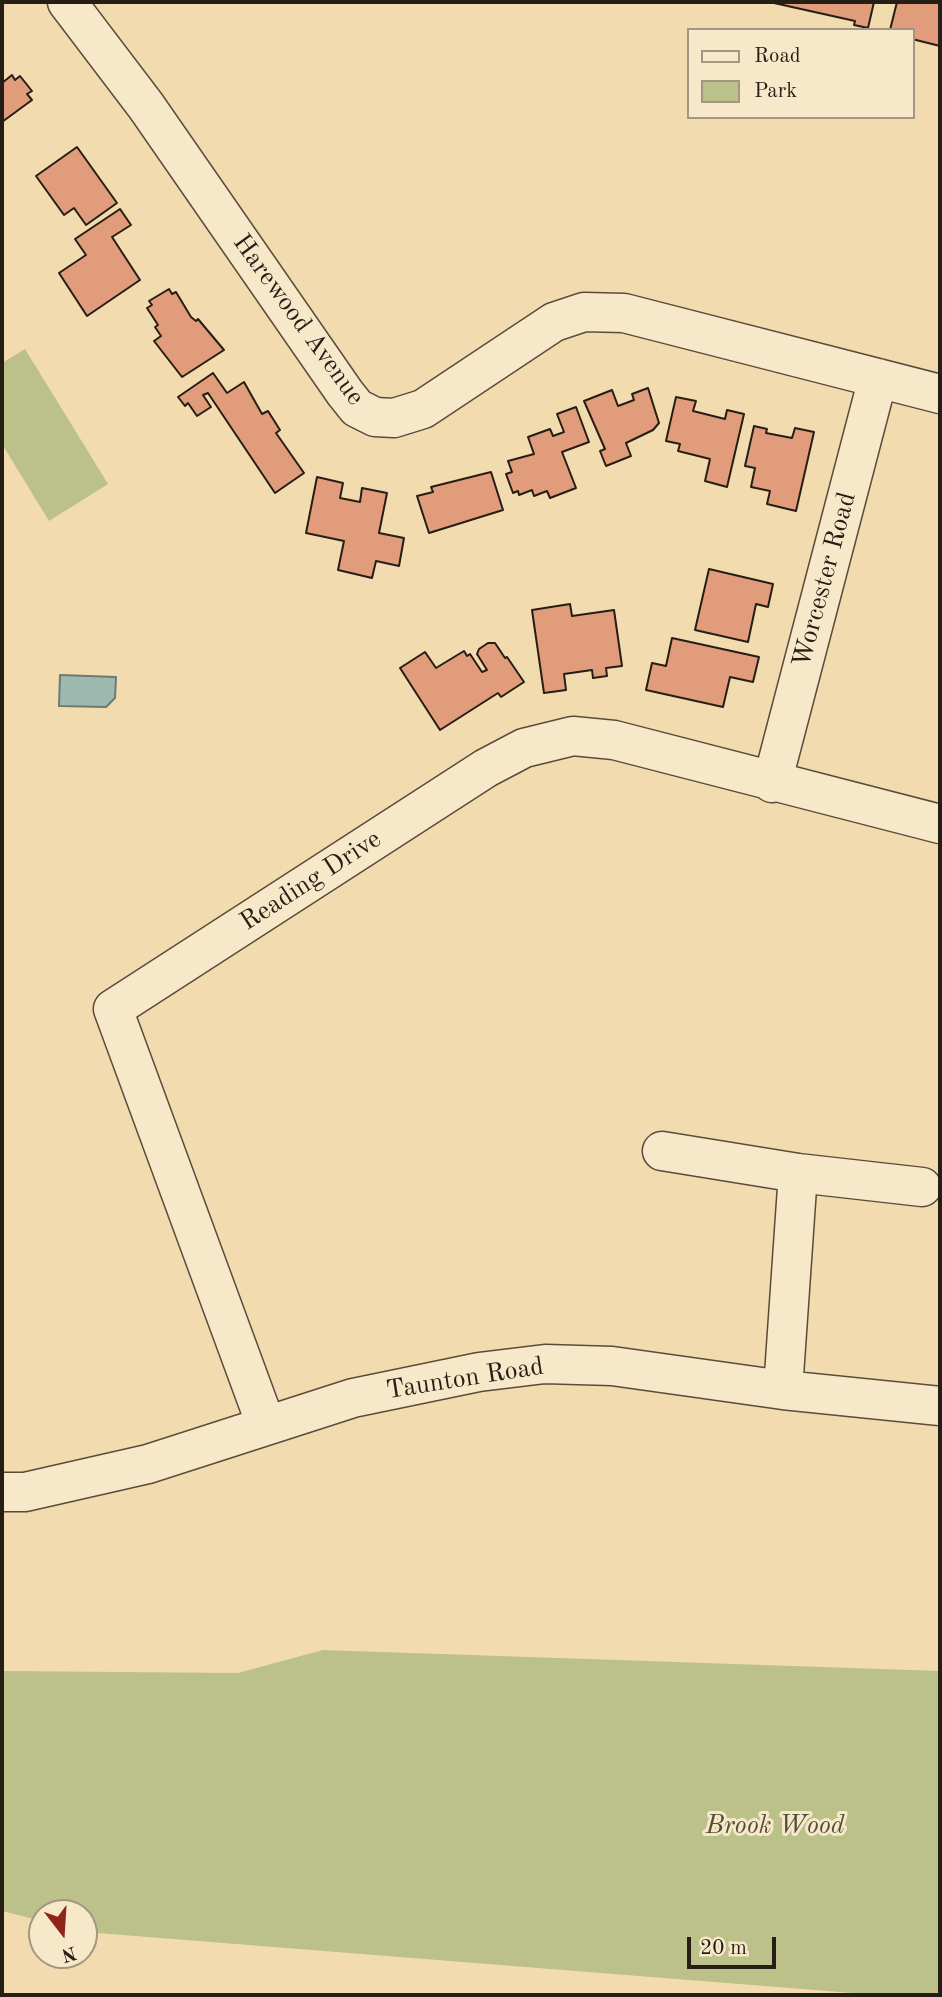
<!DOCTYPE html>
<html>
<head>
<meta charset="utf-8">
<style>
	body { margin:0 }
	#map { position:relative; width:942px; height:1997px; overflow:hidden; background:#f2dbae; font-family:"Old Standard TT",serif }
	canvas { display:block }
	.frame { position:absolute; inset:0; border:4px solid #261d15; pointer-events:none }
	.legend { position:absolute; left:687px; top:28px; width:228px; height:91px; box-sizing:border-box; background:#f7e8ca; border:2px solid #a39782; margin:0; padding:9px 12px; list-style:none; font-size:21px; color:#261d15 }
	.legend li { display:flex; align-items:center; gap:14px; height:35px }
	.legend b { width:35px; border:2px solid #a39782 }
	.north { position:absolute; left:28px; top:1899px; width:70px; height:70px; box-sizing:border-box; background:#f7e8ca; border:2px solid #a39782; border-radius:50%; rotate:163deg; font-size:19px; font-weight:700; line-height:28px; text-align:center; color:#261d15 }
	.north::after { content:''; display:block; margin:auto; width:24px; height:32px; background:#8f2418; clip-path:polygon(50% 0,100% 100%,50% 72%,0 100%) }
	.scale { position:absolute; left:687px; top:1937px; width:89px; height:32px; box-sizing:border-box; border:4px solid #261d15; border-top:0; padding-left:9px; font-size:21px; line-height:24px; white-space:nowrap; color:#261d15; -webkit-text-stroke:5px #f7e8ca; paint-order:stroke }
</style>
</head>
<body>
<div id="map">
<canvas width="942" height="1997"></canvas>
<div class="frame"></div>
<ul class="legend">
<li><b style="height:9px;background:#f7e8ca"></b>Road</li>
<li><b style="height:19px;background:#bcc089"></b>Park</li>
</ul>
<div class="north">N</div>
<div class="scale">20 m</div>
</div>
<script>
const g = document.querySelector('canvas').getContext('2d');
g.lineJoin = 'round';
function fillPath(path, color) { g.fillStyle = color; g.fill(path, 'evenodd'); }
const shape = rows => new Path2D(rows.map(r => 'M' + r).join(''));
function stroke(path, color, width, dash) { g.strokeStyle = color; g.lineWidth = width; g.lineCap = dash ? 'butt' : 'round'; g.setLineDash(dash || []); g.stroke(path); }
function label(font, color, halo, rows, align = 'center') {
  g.font = font + ' "Old Standard TT",serif'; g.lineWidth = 6; g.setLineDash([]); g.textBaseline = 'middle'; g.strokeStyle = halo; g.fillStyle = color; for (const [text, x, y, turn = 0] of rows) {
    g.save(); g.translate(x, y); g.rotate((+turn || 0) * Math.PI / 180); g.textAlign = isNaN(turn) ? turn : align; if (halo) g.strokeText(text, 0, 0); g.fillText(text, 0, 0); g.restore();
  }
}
fillPath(shape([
	[25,349,108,484,49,521,2,444,2,363],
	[323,1650,940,1671,940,1995,878,1995,85,1932,84,1913,42,1913,42,1921,2,1911,2,1671,238,1673]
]), '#bcc089');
const water = shape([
	[60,675,116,677,115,698,106,707,59,706,60,675]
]);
fillPath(water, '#9cbab0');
stroke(water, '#6d7b72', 2);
const building = shape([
	[874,2,868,28,854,25,855,21,774,3,874,2],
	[897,2,940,2,940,46,912,39,912,30,890,30,897,2],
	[12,75,15,80,20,76,32,91,27,94,32,100,2,122,2,83,12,75],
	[77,147,117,203,86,225,74,208,64,215,36,176,77,147],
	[120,209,131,225,112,237,140,280,87,316,59,273,86,255,75,239,120,209],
	[169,289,172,294,176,292,191,317,196,321,198,319,224,350,182,377,154,341,161,336,155,327,158,325,147,308,152,305,149,301,169,289],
	[213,373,227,393,244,382,262,414,268,411,280,430,276,433,304,473,275,493,208,393,203,395,211,407,197,416,188,403,185,406,178,397,213,373],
	[648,388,659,423,653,430,626,443,631,456,606,466,600,451,605,449,584,401,612,390,618,406,634,400,632,394,648,388],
	[676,397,696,401,693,411,725,419,727,410,744,414,727,487,705,481,710,459,678,451,680,444,666,441,676,397],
	[576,407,589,442,562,452,576,488,550,498,547,491,534,496,532,490,519,495,518,491,513,493,506,474,512,472,508,461,534,454,528,437,550,429,553,436,564,432,557,414,576,407],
	[754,426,767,429,766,433,792,438,795,428,814,432,796,511,767,504,770,491,751,487,755,468,745,466,754,426],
	[491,472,503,510,429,533,417,496,433,492,431,487,491,472],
	[317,477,343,483,340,498,360,502,362,488,387,493,379,533,404,538,399,566,376,561,372,578,338,570,344,541,306,533,317,477],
	[709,569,773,584,768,607,756,604,748,642,695,630,709,569],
	[570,604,572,616,614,610,622,666,606,668,607,676,593,678,592,670,564,674,566,690,544,693,532,610,570,604],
	[672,638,759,657,753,682,730,677,723,707,646,690,652,663,666,666,672,638],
	[488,643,495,643,505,658,507,657,524,682,501,697,498,693,440,730,400,668,425,652,436,668,464,651,467,656,470,654,482,672,487,670,477,654,479,649,488,643]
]);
fillPath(building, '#e19c7b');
stroke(building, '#261d15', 2);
const minor = shape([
	[67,2,146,106,345,393,357,408,375,417,394,418,423,409,554,322,584,312,624,313,940,394],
	[772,783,878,378],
	[662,1151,798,1173,922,1187],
	[783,1390,798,1173],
	[266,1425,113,1009,486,768,524,748,573,736,614,740,940,824],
	[2,1492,25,1492,148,1464,353,1398,479,1372,545,1364,612,1366,783,1390,940,1406]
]);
stroke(minor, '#594c3b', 41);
stroke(minor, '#f7e8ca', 38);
label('26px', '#261d15', '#f7e8ca', [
	["Harewood Avenue",298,320,54],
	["Worcester Road",825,580,-75],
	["Reading Drive",311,881,-33],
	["Taunton Road",465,1379,-9]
]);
label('italic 26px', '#534e38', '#f7e8ca', [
	["Brook Wood",775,1826]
]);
</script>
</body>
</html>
